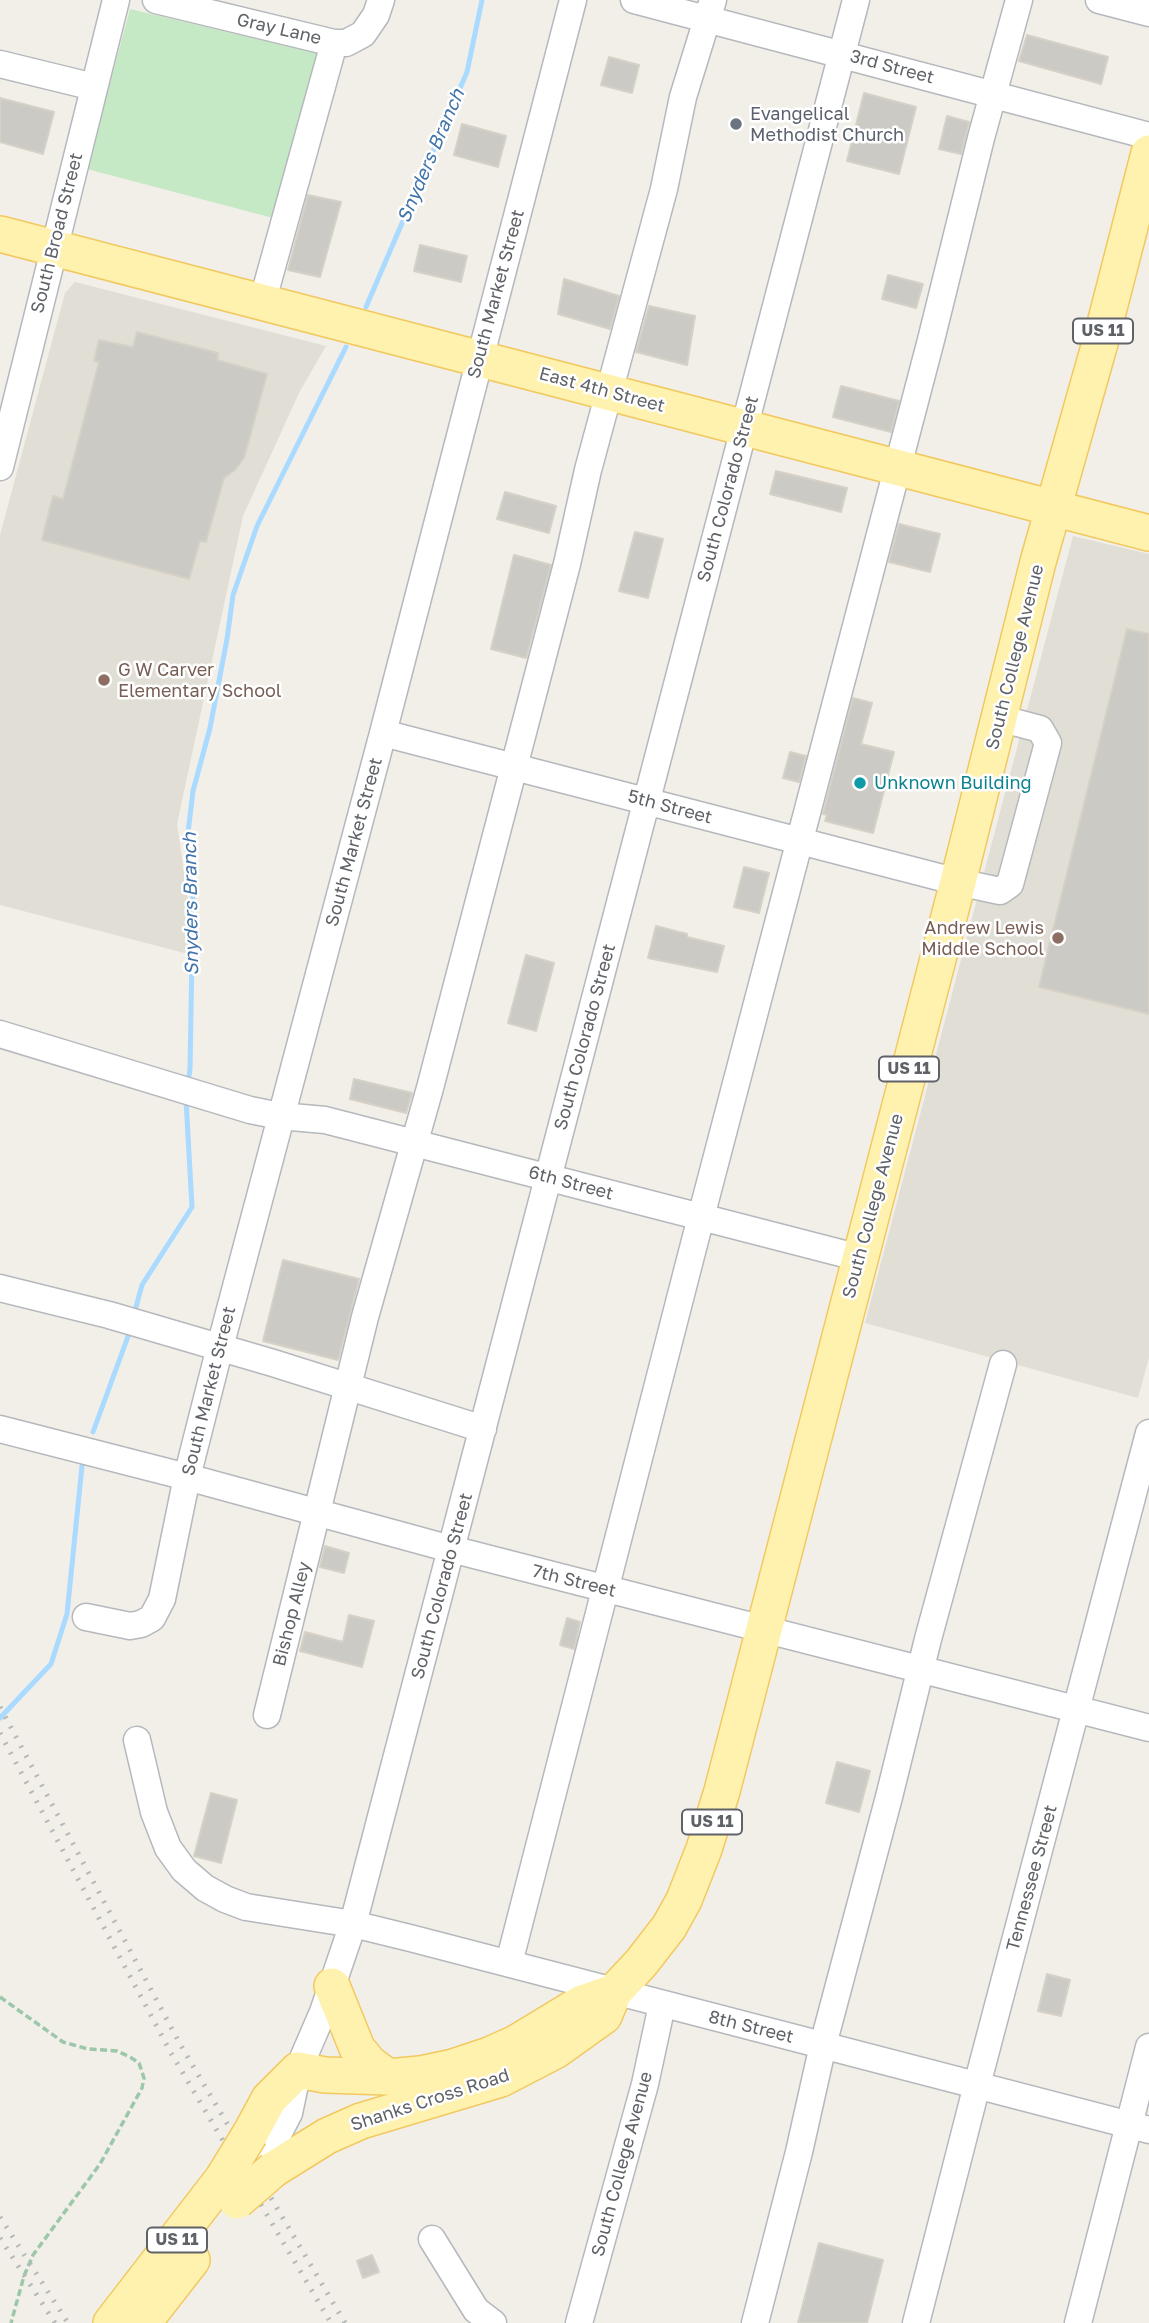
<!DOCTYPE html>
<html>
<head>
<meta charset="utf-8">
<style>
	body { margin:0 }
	canvas { display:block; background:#f1efe8 }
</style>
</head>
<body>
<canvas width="1149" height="2323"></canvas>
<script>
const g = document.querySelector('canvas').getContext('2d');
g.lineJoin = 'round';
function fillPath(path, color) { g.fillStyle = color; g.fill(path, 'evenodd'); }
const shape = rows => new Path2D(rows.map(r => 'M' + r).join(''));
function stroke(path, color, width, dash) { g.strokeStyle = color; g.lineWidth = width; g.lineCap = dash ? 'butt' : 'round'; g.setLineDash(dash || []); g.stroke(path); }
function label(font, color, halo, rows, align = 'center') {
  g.font = font + ' "Golos Text",sans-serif'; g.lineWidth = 5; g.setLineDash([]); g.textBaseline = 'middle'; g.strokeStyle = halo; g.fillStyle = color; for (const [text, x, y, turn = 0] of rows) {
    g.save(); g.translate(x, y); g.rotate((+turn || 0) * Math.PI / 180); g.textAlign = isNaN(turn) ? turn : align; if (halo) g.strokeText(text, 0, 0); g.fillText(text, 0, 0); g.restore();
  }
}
fillPath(shape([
	[75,282,326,346,299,393,243,516,177,824,196,956,0,905,0,535,65,293],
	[1073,536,1149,554,1149,1358,1138,1398,865,1323]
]), '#e1ded6');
fillPath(shape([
	[130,9,320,54,277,219,87,169]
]), '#c5e8c5');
stroke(shape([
	[366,307,467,72,482,0],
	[188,1083,190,1069,193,898,187,841,193,791,210,728,227,639,233,595,257,526,346,347],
	[136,1307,142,1285,192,1207,186,1100],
	[93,1432,130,1331],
	[0,1718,51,1664,67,1614,82,1466]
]), '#aadaff', 5);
const building = shape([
	[1027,35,1108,57,1101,84,1019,61,1027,35],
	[609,57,639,65,632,93,601,85,609,57],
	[864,93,916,107,899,174,847,161,864,93],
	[0,98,54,112,43,154,0,142,0,98],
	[947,116,969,122,961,154,939,149,947,116],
	[462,124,506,136,498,167,454,155,462,124],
	[308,195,341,202,320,277,288,270,308,195],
	[420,245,467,256,461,282,414,271,420,245],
	[888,275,923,284,916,308,882,299,888,275],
	[564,279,619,296,610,329,558,314,564,279],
	[649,306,695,316,687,365,636,352,649,306],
	[137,332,218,353,217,360,267,374,244,458,235,470,224,478,206,542,200,541,189,579,42,540,53,496,63,499,99,362,94,361,99,340,133,347,137,332],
	[841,386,899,401,891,432,833,417,841,386],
	[776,471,847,488,841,512,770,494,776,471],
	[505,492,556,506,549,533,497,519,505,492],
	[899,524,940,534,930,572,889,562,899,524],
	[635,532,663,539,648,598,619,591,635,532],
	[514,555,551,565,526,658,491,649,514,555],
	[1127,629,1149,634,1149,1014,1039,987,1127,629],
	[853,698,872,703,861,744,894,752,873,833,825,821,827,815,823,814,853,698],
	[790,752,806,756,799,782,783,778,790,752],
	[744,867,769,873,759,913,734,907,744,867],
	[656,926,687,934,687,937,724,946,717,972,648,958,656,926],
	[526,955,554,963,536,1031,508,1023,526,955],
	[354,1079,412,1093,406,1113,350,1099,354,1079],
	[283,1260,359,1279,338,1360,263,1341,283,1260],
	[325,1546,349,1553,344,1573,320,1567,325,1546],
	[349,1615,374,1621,362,1667,300,1651,305,1632,343,1642,349,1615],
	[567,1618,580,1622,574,1649,560,1645,567,1618],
	[837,1762,870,1771,859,1812,826,1803,837,1762],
	[211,1793,237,1800,221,1863,194,1856,211,1793],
	[1047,1974,1070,1980,1061,2016,1038,2011,1047,1974],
	[819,2243,883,2260,867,2323,798,2323,819,2243],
	[372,2255,379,2272,363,2278,357,2261,372,2255]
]);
fillPath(building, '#cccac5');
stroke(building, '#d6d1c6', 2);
const minor = shape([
	[156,0,334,43,346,43,363,34,376,15,381,0],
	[634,0,1149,136],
	[1099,0,1149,13],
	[0,64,94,87],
	[262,303,334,43],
	[0,467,116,0],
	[383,733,958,882,1000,891,1010,884,1048,743,1040,729,999,718],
	[0,1034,250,1110,280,1116,325,1120,860,1258],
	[0,1288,109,1315,273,1363,483,1429],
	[0,1429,187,1477,451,1549,1149,1728],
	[86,1617,130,1626,141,1624,152,1618,162,1599,187,1477,220,1347,383,733,573,0],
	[267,1715,365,1317,430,1088,567,564,588,470,664,189,683,97,713,0],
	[137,1740,154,1812,168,1848,184,1870,205,1888,225,1899,246,1907,353,1924,410,1938,1149,2130],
	[509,1963,701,1217,931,340,981,138,1019,0],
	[266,2157,289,2113,298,2070,323,2012,353,1924,856,0],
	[432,2239,476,2310,493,2323],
	[579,2323,645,2084,662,2005],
	[755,2323,799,2152,823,2045,889,1797,928,1639,1003,1364],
	[916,2323,977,2085,1149,1433],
	[1078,2323,1149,2047]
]);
const major = shape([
	[0,234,1149,533],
	[332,1986,357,2048,369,2063,388,2077],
	[250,2134,269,2099,298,2070,325,2075,388,2077,420,2074,453,2067,489,2055,516,2043,582,2003,614,1992],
	[274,2169,327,2136,361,2121,501,2079,555,2051,604,2016,614,1992,641,1963,669,1927,684,1900,704,1849,722,1791,958,882,1038,562,1100,343,1149,153],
	[111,2323,223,2178],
	[143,2323,192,2260]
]);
stroke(minor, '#b5b8bc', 29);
stroke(major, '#f2c960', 38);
stroke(shape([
	[0,1997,63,2042,88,2049,117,2051,130,2057,139,2063,144,2078,142,2088,100,2164,33,2255,24,2276,11,2323]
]), '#9cc7a9', 3.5, [7, 3.5]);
stroke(minor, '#fff', 26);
stroke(major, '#fff2af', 35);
stroke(shape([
	[0,1707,180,2044,345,2323],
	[0,1733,171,2053,331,2323],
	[0,2217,68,2323],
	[0,2238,55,2323]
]), '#b6b7b8', 5, [2, 9]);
const majorBridge = shape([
	[223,2178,250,2134],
	[237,2201,274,2169]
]);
stroke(majorBridge, '#f2c960', 38, []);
stroke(majorBridge, '#fff2af', 35);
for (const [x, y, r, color] of [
	[736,124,7,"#6b7280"],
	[104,680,7,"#8d6e63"],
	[860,783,7,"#0f9aa8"],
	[1058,938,7,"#8d6e63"]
]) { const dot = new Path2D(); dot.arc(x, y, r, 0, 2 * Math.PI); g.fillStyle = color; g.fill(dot); stroke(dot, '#fff', 2.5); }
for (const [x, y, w] of [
	[1103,331,60],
	[909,1069,60],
	[712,1822,60],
	[177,2240,60]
]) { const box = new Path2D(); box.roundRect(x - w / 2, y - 12.5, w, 25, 5); g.fillStyle = '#fff'; g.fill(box); stroke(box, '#5f6368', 2); }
label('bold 16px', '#5f6368', null, [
	["US 11",1103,331],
	["US 11",909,1069],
	["US 11",712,1822],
	["US 11",177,2240]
]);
label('18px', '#5f6368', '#fff', [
	["Gray Lane",279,29,13],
	["3rd Street",892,67,15],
	["South Broad Street",57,233,-76],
	["South Market Street",496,294,-75],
	["East 4th Street",602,390,15],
	["South Colorado Street",728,489,-75],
	["South College Avenue",1015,657,-76],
	["5th Street",670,807,15],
	["South Market Street",354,842,-75],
	["South Colorado Street",585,1037,-75],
	["6th Street",571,1183,15],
	["South College Avenue",873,1206,-75],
	["South Market Street",209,1391,-76],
	["7th Street",574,1581,14],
	["South Colorado Street",442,1586,-75],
	["Bishop Alley",292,1614,-76],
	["Tennessee Street",1032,1878,-75],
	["8th Street",751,2027,14],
	["Shanks Cross Road",430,2100,-18],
	["South College Avenue",622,2164,-75]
]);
label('18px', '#5b616d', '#fff', [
	["Evangelical",750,114],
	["Methodist Church",750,135]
], 'left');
label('18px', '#785e54', '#fff', [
	["G W Carver",118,670],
	["Elementary School",118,691],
	["Andrew Lewis",1044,928,"right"],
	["Middle School",1044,949,"right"]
], 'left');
label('18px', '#0d838f', '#fff', [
	["Unknown Building",874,783]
], 'left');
label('italic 19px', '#4174aa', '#fff', [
	["Snyders Branch",431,156,-67],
	["Snyders Branch",191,904,-91]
]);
</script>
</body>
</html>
